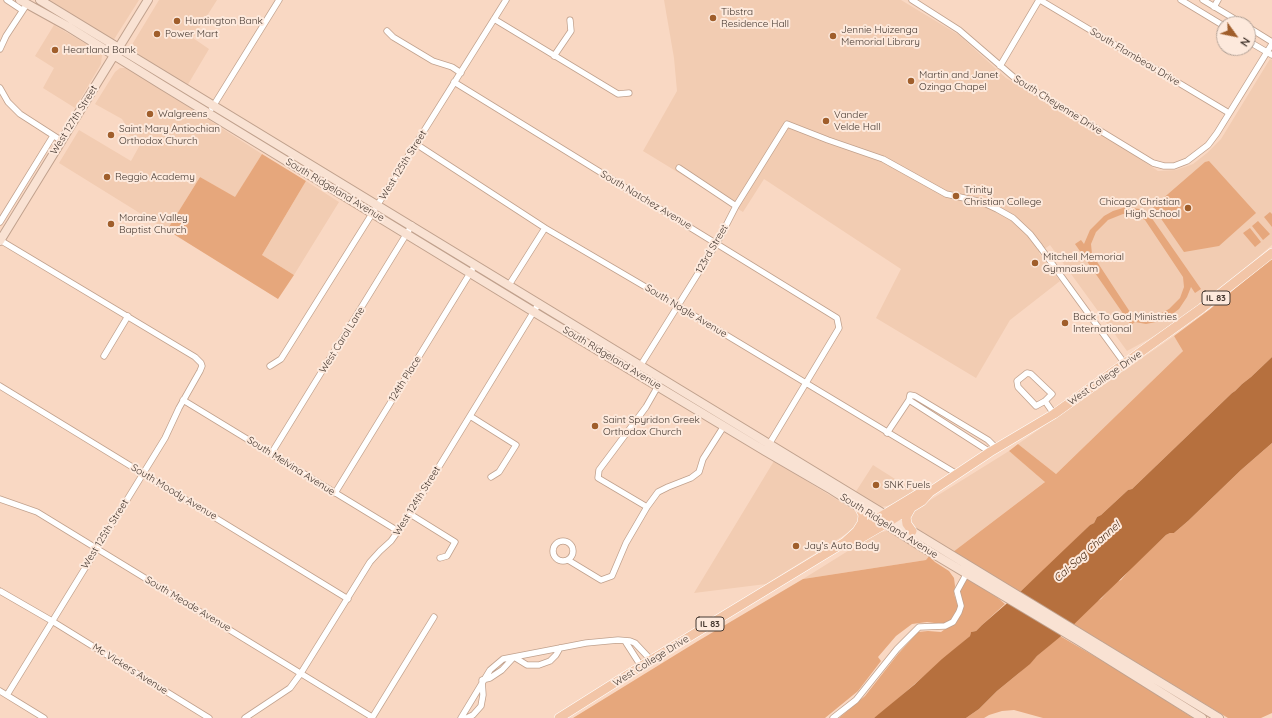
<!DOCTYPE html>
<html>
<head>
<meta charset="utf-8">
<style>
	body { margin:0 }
	#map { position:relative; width:1272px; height:718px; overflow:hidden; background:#f9d8c3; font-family:Quicksand,sans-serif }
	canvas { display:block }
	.north { position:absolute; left:1216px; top:16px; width:40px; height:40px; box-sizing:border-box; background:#fde9dc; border:1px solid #b3a297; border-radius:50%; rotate:123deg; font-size:11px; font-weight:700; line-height:16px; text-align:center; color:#453830 }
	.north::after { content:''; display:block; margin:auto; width:14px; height:18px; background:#a05e2b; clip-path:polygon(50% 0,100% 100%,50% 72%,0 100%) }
</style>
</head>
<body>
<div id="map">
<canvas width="1272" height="718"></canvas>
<div class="north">N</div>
</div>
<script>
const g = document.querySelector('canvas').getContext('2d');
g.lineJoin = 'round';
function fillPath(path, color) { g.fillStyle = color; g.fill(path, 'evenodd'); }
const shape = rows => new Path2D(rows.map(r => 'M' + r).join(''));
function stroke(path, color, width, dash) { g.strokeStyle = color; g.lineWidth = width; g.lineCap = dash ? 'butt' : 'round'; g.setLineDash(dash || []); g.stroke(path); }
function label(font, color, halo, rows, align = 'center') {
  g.font = font + ' Quicksand,sans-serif'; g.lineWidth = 4; g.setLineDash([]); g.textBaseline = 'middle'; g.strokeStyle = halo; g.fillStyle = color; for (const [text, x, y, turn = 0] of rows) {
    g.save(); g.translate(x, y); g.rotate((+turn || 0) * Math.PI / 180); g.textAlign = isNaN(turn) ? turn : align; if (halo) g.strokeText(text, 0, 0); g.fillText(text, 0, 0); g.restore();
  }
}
fillPath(shape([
	[46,0,139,0,113,41],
	[159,0,217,0,193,38,209,49,187,86,133,53,132,48,133,43],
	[664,0,901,0,959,35,1006,78,1116,143,1158,171,1176,170,1193,164,1207,153,1221,139,1270,59,1272,60,1272,245,1235,277,1186,315,1149,339,1127,351,1050,245,1039,253,1060,281,1010,320,976,378,876,318,901,269,764,179,743,212,643,151,677,91,674,58],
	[54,25,100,52,102,55,101,64,75,108,43,88,54,68,35,56],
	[120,68,128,68,262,154,235,198,200,177,167,230,59,163,79,130,131,161,141,143,129,135,130,132,122,119,95,104,115,72],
	[306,181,339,202,294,275,262,255],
	[1174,336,1184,350,1056,474,1018,444],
	[1009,451,1046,481,953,552,911,526,909,520,911,513,919,507],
	[774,461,857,512,859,515,858,524,854,529,766,584,694,593],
	[873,465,914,491,897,502,887,506,880,507,855,493],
	[887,531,895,534,929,556,926,560,803,579,872,536,881,532]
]), '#f2ccb2');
fillPath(shape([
	[262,154,306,181,262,255,294,275,278,299,167,230,200,177,235,197],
	[1209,161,1256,213,1219,246,1184,252,1153,207,1205,162],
	[1126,207,1140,209,1151,217,1201,289,1195,293,1191,287,1187,297,1179,309,1167,318,1156,322,1146,324,1135,322,1131,325,1075,244,1081,240,1084,244,1090,230,1104,216,1113,211],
	[1123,214,1137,215,1145,220,1183,277,1184,287,1180,298,1169,309,1158,315,1142,317,1130,312,1092,254,1091,244,1096,232,1108,220],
	[1270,212,1272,214,1272,227,1264,217],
	[1258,221,1270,234,1263,240,1252,226],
	[1250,228,1261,242,1255,247,1243,233],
	[1272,258,1272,357,1251,377,1242,384,1235,391,1232,393,1132,489,1128,490,1101,515,1097,517,1094,523,1090,525,1057,558,1020,592,953,552,1045,482,1009,451,1018,444,1056,474,1183,351,1174,336,1209,310],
	[1272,443,1272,713,1261,718,1228,718,1073,624,1097,601,1101,599,1116,582,1121,580,1131,568,1166,535,1170,533,1174,533,1188,521,1241,470],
	[929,556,935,562,949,571,954,578,955,586,954,594,958,606,955,616,951,620,942,624,927,622,912,624,896,636,878,657,881,661,858,691,825,718,573,718,698,641,803,579,926,560],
	[965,577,998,598,1005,604,982,625,976,631,971,632,970,636,879,715,874,718,839,718,865,696,898,654,918,632,928,631,941,632,955,622,961,615,962,609,959,593],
	[1060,636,1118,670,1193,718,1043,718,1014,710,1002,711,989,715,984,718,966,718,979,709,997,691,1019,673,1037,656]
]), '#e6a77c');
fillPath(shape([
	[1272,357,1272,443,1241,470,1188,521,1174,533,1170,533,1166,535,1066,632,1037,656,1030,664,997,691,979,709,966,718,874,718,914,685,942,659,970,636,971,632,976,631,982,625,1020,592,1090,525,1094,523,1097,517,1101,515,1128,490,1132,489,1232,393,1235,391,1242,384,1251,377]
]), '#b6703e');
const street = shape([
	[7,0,22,10],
	[912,0,959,30,1017,80,1153,163,1164,166,1174,166,1187,161,1208,145,1217,133,1272,44],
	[1040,0,1229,113],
	[1181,0,1224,26],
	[1203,0,1243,24],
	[1214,7,1218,0],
	[494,19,618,94,629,93],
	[1248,27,1272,42],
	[387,31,393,37,433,61,452,67,461,73],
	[1248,41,1272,55],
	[0,49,6,36,27,4],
	[554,56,571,31,570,20],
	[1000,66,1039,0],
	[454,82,837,318,839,328,765,451],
	[0,88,8,102,20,114,62,141],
	[212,108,279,0],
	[416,144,545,228,678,306,957,474],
	[679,168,736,206],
	[0,222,53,136],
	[0,240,195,357,201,363,202,366,200,371,179,408,165,438,7,695],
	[509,285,545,228],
	[104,356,128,316],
	[270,366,281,359,506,0],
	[639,368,717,243,736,206,787,124,828,140,883,159,946,194,982,202,997,209,1013,218,1030,234,1040,247,1125,364],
	[0,386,348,599],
	[183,400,398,531],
	[909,400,990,452],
	[1045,401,1036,406,1018,387,1017,381,1027,373,1031,374,1052,394,1045,401,1054,414],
	[470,416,516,445,499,472,491,477],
	[887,433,909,400,910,395,915,396,988,440,996,448],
	[271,454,412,225],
	[335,493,472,270],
	[0,499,37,512,372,717],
	[647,507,598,478,599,470,646,407,658,386],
	[410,514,455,542,447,556,440,558],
	'553 551a10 10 0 1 1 20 0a10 10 0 1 1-20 0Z',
	[568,560,601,580,612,576,626,543,647,507,658,492,668,487,691,478,699,472,703,459,724,426],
	[0,591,52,621,209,718],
	[625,641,641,666],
	[0,691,44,718],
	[245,718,290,688,301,673,370,562,380,551,391,541,410,514,539,303],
	[372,718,434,617],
	[461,718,490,670,503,659,586,643,618,640,630,641,635,643,651,660],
	[467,718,473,715,481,706,483,695,482,680,490,678,502,670,514,657,527,665,539,665,550,661,556,655,560,648],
	[833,718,856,700,897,649,919,627,945,626,953,622,959,612,961,606,957,591,968,571]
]);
const secondary = shape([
	[20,0,67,26,162,85,534,312,765,451,832,490,922,547,1079,641,1202,718],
	[40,0,1219,718],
	[0,241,148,0]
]);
const primary = shape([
	[911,508,906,517,907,524,912,531],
	[857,531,862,523,863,515,859,507],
	[845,542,861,538,885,524,922,501,930,492,990,452,1054,414,1202,308,1272,253],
	[559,718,651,660,845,542,857,531,885,514,918,494,930,492]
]);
stroke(street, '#c0a18d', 7);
stroke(secondary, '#c0a18d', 10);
stroke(primary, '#fff', 10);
stroke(street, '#fff', 5.5);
stroke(secondary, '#f9e2d3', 8);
stroke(primary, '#f2c5a7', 9);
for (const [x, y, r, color] of [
	[713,18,4,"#a05e2b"],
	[177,21,4,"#a05e2b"],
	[157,34,4,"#a05e2b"],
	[833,36,4,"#a05e2b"],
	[55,50,4,"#a05e2b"],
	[911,81,4,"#a05e2b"],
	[150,114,4,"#a05e2b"],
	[826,121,4,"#a05e2b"],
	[111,135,4,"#a05e2b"],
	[107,177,4,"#a05e2b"],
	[956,196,4,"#a05e2b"],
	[1188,208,4,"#a05e2b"],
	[111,224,4,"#a05e2b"],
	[1035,263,4,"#a05e2b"],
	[1065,323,4,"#a05e2b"],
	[595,426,4,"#a05e2b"],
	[876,485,4,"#a05e2b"],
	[796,546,4,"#a05e2b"]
]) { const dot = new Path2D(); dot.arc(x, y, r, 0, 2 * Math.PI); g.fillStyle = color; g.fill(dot); stroke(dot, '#fde9dc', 1.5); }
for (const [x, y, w] of [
	[1216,298,28],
	[710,624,28]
]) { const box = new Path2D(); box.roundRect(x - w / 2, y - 7, w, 14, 3); g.fillStyle = '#fde9dc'; g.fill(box); stroke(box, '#453830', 1); }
label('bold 9px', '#453830', null, [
	["IL 83",1216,298],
	["IL 83",710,624]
]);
label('10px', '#453830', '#fde9dc', [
	["Tibstra",721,12],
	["Residence Hall",721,24],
	["Huntington Bank",185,21],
	["Jennie Huizenga",841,30],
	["Memorial Library",841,42],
	["Power Mart",165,34],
	["Heartland Bank",63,50],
	["Martin and Janet",919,75],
	["Ozinga Chapel",919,87],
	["Walgreens",158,114],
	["Vander",834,115],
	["Velde Hall",834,127],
	["Saint Mary Antiochian",119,129],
	["Orthodox Church",119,141],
	["Reggio Academy",115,177],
	["Trinity",964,190],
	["Christian College",964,202],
	["Chicago Christian",1180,202,"right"],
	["High School",1180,214,"right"],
	["Moraine Valley",119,218],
	["Baptist Church",119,230],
	["Mitchell Memorial",1043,257],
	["Gymnasium",1043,269],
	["Back To God Ministries",1073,317],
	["International",1073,329],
	["Saint Spyridon Greek",603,420],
	["Orthodox Church",603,432],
	["SNK Fuels",884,485],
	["Jay's Auto Body",804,546]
], 'left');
label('10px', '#453830', '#fde9dc', [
	["South Flambeau Drive",1135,57,31],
	["South Cheyenne Drive",1058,105,32],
	["West 127th Street",74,120,-58],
	["West 125th Street",403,165,-58],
	["South Ridgeland Avenue",335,190,31],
	["South Natchez Avenue",646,200,31],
	["123rd Street",712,249,-60],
	["South Nagle Avenue",686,311,31],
	["West Carol Lane",342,340,-58],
	["South Ridgeland Avenue",612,358,31],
	["West College Drive",1105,378,-35],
	["124th Place",405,379,-58],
	["South Melvina Avenue",291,466,32],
	["South Moody Avenue",174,492,31],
	["West 124th Street",417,501,-58],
	["South Ridgeland Avenue",889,526,32],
	["West 125th Street",105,534,-58],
	["South Meade Avenue",188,604,31],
	["West College Drive",651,661,-32],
	["Mc Vickers Avenue",130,669,32]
]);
label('italic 11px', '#482a14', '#fde9dc', [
	["Cal-Sag Channel",1087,552,-42]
]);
</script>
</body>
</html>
